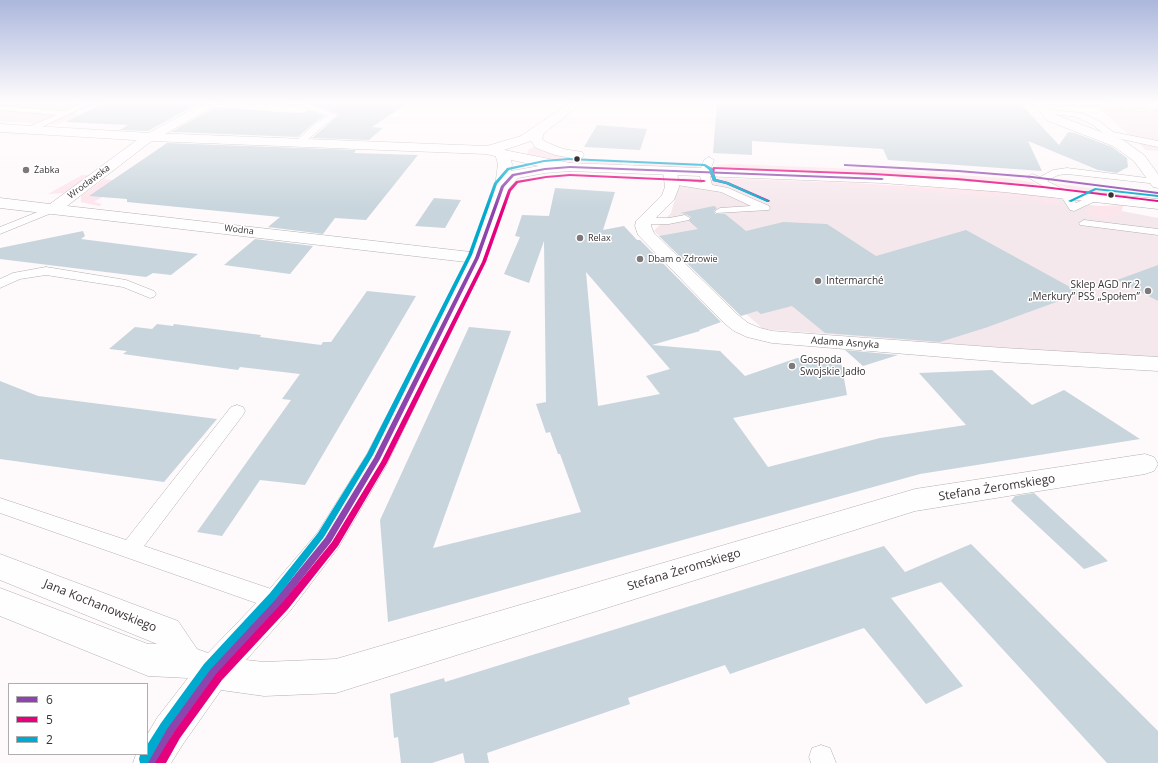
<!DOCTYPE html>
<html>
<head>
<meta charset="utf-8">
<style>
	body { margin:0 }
	#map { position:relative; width:1158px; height:763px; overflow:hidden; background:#fef9fb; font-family:"Open Sans",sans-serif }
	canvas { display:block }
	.legend { position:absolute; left:8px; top:683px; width:140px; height:72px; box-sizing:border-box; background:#fff; border:1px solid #afadae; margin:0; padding:5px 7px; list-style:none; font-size:12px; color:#383234 }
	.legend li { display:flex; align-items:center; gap:8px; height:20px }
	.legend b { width:20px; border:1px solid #afadae }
</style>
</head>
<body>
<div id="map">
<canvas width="1158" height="763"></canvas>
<ul class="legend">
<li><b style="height:5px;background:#8e44ad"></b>6</li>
<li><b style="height:5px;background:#e5007d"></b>5</li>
<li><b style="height:5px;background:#00a9ce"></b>2</li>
</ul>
</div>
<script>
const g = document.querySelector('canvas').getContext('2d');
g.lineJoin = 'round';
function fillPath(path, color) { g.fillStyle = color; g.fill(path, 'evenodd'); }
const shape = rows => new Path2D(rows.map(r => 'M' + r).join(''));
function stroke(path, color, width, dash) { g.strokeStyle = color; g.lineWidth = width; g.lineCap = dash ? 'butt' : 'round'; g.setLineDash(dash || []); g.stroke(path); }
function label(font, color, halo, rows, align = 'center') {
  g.font = font + ' "Open Sans",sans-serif'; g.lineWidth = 3; g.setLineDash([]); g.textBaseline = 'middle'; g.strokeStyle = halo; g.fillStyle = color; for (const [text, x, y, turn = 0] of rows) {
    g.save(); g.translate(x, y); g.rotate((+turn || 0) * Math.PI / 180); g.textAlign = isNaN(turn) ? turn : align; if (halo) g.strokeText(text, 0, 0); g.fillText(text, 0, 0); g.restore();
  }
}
fillPath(shape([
	[0,101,103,101,85,110,78,110,72,113,80,114,57,125,0,121],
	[1103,108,1158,110,1158,151,1146,150,1100,109],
	[681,178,839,183,1054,198,1158,218,1158,360,763,329,654,231,671,213]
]), '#f5e8ec');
fillPath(shape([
	[534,147,545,152,572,158,622,160,622,165,570,162,527,154,529,149],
	[634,161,694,163,698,164,696,168,633,166],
	[734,164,883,170,1005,178,1032,182,1038,185,871,175,713,169,718,165],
	[82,175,90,175,66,193,48,194],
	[715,178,855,183,989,191,1051,196,1060,201,1057,204,1041,205,1044,200,1036,199,1035,200,1026,198,747,180,737,186,725,184],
	[104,179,128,182,94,202,102,204,99,206,81,202,81,196],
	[1052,183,1114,191,1117,195,1077,191],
	[1123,205,1121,216,1107,215,1111,221,1090,215,1086,210,1096,206]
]), '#fde5ec');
fillPath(shape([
	[108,101,203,101,148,131,120,130,128,125,65,122],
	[325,101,411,101,372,127,383,128,369,140,312,138,339,115,339,114,317,106],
	[717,101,949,101,1021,104,1059,145,1068,132,1075,133,1112,147,1127,158,1128,167,1117,173,1098,170,1028,141,1042,171,888,160,883,149,752,141,752,155,713,153],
	[216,107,280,112,304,113,308,110,325,116,315,122,298,137,171,132],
	[597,125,647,129,640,150,584,147],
	[167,143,356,150,354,153,418,155,366,220,335,218,323,234,268,227,280,217,127,202,127,199,89,196],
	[555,188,615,192,603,230,624,226,637,240,640,240,721,322,699,330,700,331,652,345,720,351,745,376,797,358,841,362,847,395,733,418,768,467,880,438,966,425,919,373,992,370,1032,405,1064,390,1140,439,920,474,388,622,380,520,469,327,511,331,433,548,581,512,560,454,558,454,550,432,546,433,536,404,546,402,544,241,529,283,504,274,520,237,515,236,522,215,549,216],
	[586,272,670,369,646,376,660,394,598,406],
	[434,198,461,200,445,228,415,226],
	[714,206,717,208,714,211,715,214,725,214,746,231,783,222,827,224,876,256,966,230,1081,293,985,328,940,342,825,333,792,306,761,314,757,311,741,316,659,236,698,229,689,221,691,217,686,214,680,213],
	[83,231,85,236,81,239,198,254,171,275,153,273,146,277,0,259,0,248],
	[255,239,313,246,290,274,224,265],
	[1158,265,1158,301,1117,280],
	[367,291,416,296,305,485,260,480,222,536,197,532,291,400,282,399,300,374,240,367,238,370,123,354,127,351,109,349,135,327,152,329,157,324,173,326,174,324,261,335,260,337,321,345,323,342,331,342],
	[845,350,898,355,863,366],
	[0,381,38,396,217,419,164,482,0,459],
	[1034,493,1108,561,1084,569,1011,501,1015,496],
	[971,544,1158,731,1158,763,1107,763,941,582,891,598,963,686,926,704,864,628,730,674,725,665,628,698,630,704,487,753,489,763,465,763,463,753,432,763,401,763,398,737,394,738,390,694,444,678,445,682,884,546,905,572]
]), '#c8d5dc');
const lane = shape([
	[86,101,96,101,29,133,26,132,25,130,26,128,56,115,0,110,0,106,65,111,86,101],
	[274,101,300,101,338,115,322,127,302,145,299,146,295,143,296,141,316,123,328,116,299,105,278,103,274,101],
	[1042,109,1082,113,1099,121,1113,132,1158,141,1158,147,1107,136,1093,125,1077,117,1045,113,1041,111,1042,109],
	[709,157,714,160,709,173,712,185,728,188,769,206,770,208,769,210,716,213,715,211,720,208,751,206,721,192,671,184,666,181,671,178,702,183,699,173,704,160,709,157],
	[1067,168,1155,179,1158,180,1158,184,1067,174,1058,175,1047,181,1069,192,1076,203,1096,194,1101,197,1100,199,1074,211,1070,210,1061,196,1027,177,1032,174,1040,177,1053,170,1067,168],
	[55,205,59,206,60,208,59,210,0,234,0,227,55,205],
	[685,215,690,218,689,220,669,224,644,224,639,221,644,218,669,218,685,215],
	[1084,220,1158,229,1158,235,1080,225,1079,223,1084,220],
	[46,267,126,280,154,291,156,294,154,297,150,298,123,287,46,275,20,279,0,288,0,279,13,273,46,267],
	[237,405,243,407,245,411,243,415,144,546,286,594,289,601,286,608,279,611,0,513,0,498,126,540,231,407,237,405],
	[821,745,830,748,836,763,811,763,809,757,812,748,821,745]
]);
const street = shape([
	[208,101,222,101,220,103,149,143,67,206,471,252,495,187,498,164,495,154,497,151,502,150,507,151,509,154,512,164,511,171,545,165,570,163,575,164,577,167,575,170,570,171,545,173,518,178,509,188,486,258,386,466,338,548,290,611,246,660,264,662,336,659,915,489,1145,454,1154,457,1158,464,1154,471,1145,474,915,511,336,693,264,696,221,690,183,744,171,763,133,763,136,754,147,754,147,735,157,718,188,678,148,676,0,616,0,588,148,644,157,644,0,580,0,554,178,621,197,649,208,653,268,591,318,532,367,454,466,262,0,208,0,198,50,204,141,137,208,101],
	[1030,101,1042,101,1056,115,1123,140,1144,155,1158,174,1158,188,1153,187,1134,161,1113,146,1048,121,1030,101],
	[670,167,675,168,677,171,679,187,674,200,652,222,651,226,654,233,738,315,748,323,760,328,772,331,1004,348,1158,357,1158,371,1004,362,772,343,747,337,734,331,724,323,638,235,635,226,636,221,662,195,665,187,663,171,665,168,670,167]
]);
const primary = shape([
	[572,101,585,101,544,133,542,139,546,142,563,149,582,152,584,155,582,158,577,159,555,155,536,148,531,141,504,150,570,163,882,175,1004,184,1158,199,1158,209,1004,192,882,183,570,171,538,166,486,154,151,141,0,132,0,124,151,133,487,146,521,136,572,101],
	[1032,101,1158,103,1158,109,1037,104,1033,103,1032,101]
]);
stroke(lane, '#b5b0b2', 1);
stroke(street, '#b5b0b2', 1);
stroke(primary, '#b5b0b2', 1);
fillPath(lane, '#fffefe');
fillPath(street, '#fffefe');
fillPath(primary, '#fffefe');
fillPath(shape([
	[844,164,958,170,1032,176,1158,192,1158,194,1032,178,958,172,845,166,844,166,844,164],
	[570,166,882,178,884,179,882,180,570,168,545,170,514,176,504,187,479,258,380,459,331,542,282,604,216,675,173,734,157,763,146,763,167,728,210,669,276,598,325,538,374,458,475,258,501,186,512,174,545,168,570,166]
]), '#8e44ad');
fillPath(shape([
	[713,167,873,173,957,178,1043,186,1157,200,1158,200,1158,202,1043,188,957,180,873,175,715,169,714,173,716,179,728,182,769,200,770,201,768,202,726,184,713,181,710,173,713,167],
	[570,174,704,180,706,181,704,182,570,176,546,178,518,183,511,191,486,262,387,463,338,546,288,609,222,680,180,738,166,763,155,763,174,732,216,674,282,603,332,542,381,462,482,262,508,190,516,181,546,176,570,174]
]), '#e5007d');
fillPath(shape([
	[569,158,705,164,712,168,716,179,728,182,770,201,767,202,726,184,713,181,709,170,704,166,569,160,544,162,509,170,497,184,472,255,373,455,324,537,276,599,210,670,167,729,148,763,140,763,139,759,140,755,141,754,147,754,147,745,161,723,204,664,270,593,318,533,367,454,468,255,494,183,507,168,544,160,569,158],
	[1095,188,1158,195,1158,197,1096,190,1071,202,1068,201,1095,188]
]), '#00a9ce');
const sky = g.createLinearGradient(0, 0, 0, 208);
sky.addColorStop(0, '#abb7dc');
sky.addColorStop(0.49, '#fffcfd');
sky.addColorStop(1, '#fffcfd00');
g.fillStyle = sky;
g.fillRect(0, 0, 1158, 208);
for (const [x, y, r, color] of [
	[577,159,3.5,"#383234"],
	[26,170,4,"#7d787a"],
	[1111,195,3.5,"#383234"],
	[580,238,4,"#7d787a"],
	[640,259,4,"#7d787a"],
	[818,281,4,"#7d787a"],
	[1148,291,4,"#7d787a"],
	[792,366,4,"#7d787a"]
]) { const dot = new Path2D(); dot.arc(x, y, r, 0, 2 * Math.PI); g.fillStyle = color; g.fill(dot); stroke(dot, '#fff', 1.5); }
label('9px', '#383234', '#fff', [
	["Żabka",34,170],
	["Relax",588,238],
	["Dbam o Zdrowie",648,259]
], 'left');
label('9px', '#383234', '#fff', [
	["Wrocławska",89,182,-37],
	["Wodna",239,230,7]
]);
label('10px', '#383234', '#fff', [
	["Intermarché",826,281],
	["Sklep AGD nr 2",1140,285,"right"],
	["„Merkury” PSS „Społem”",1140,297,"right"],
	["Gospoda",800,360],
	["Swojskie Jadło",800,372]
], 'left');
label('10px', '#383234', '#fff', [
	["Adama Asnyka",845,343,4]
]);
label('12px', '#383234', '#fff', [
	["Stefana Żeromskiego",997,488,-9],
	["Stefana Żeromskiego",684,570,-17],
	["Jana Kochanowskiego",100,606,22]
]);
</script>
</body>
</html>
